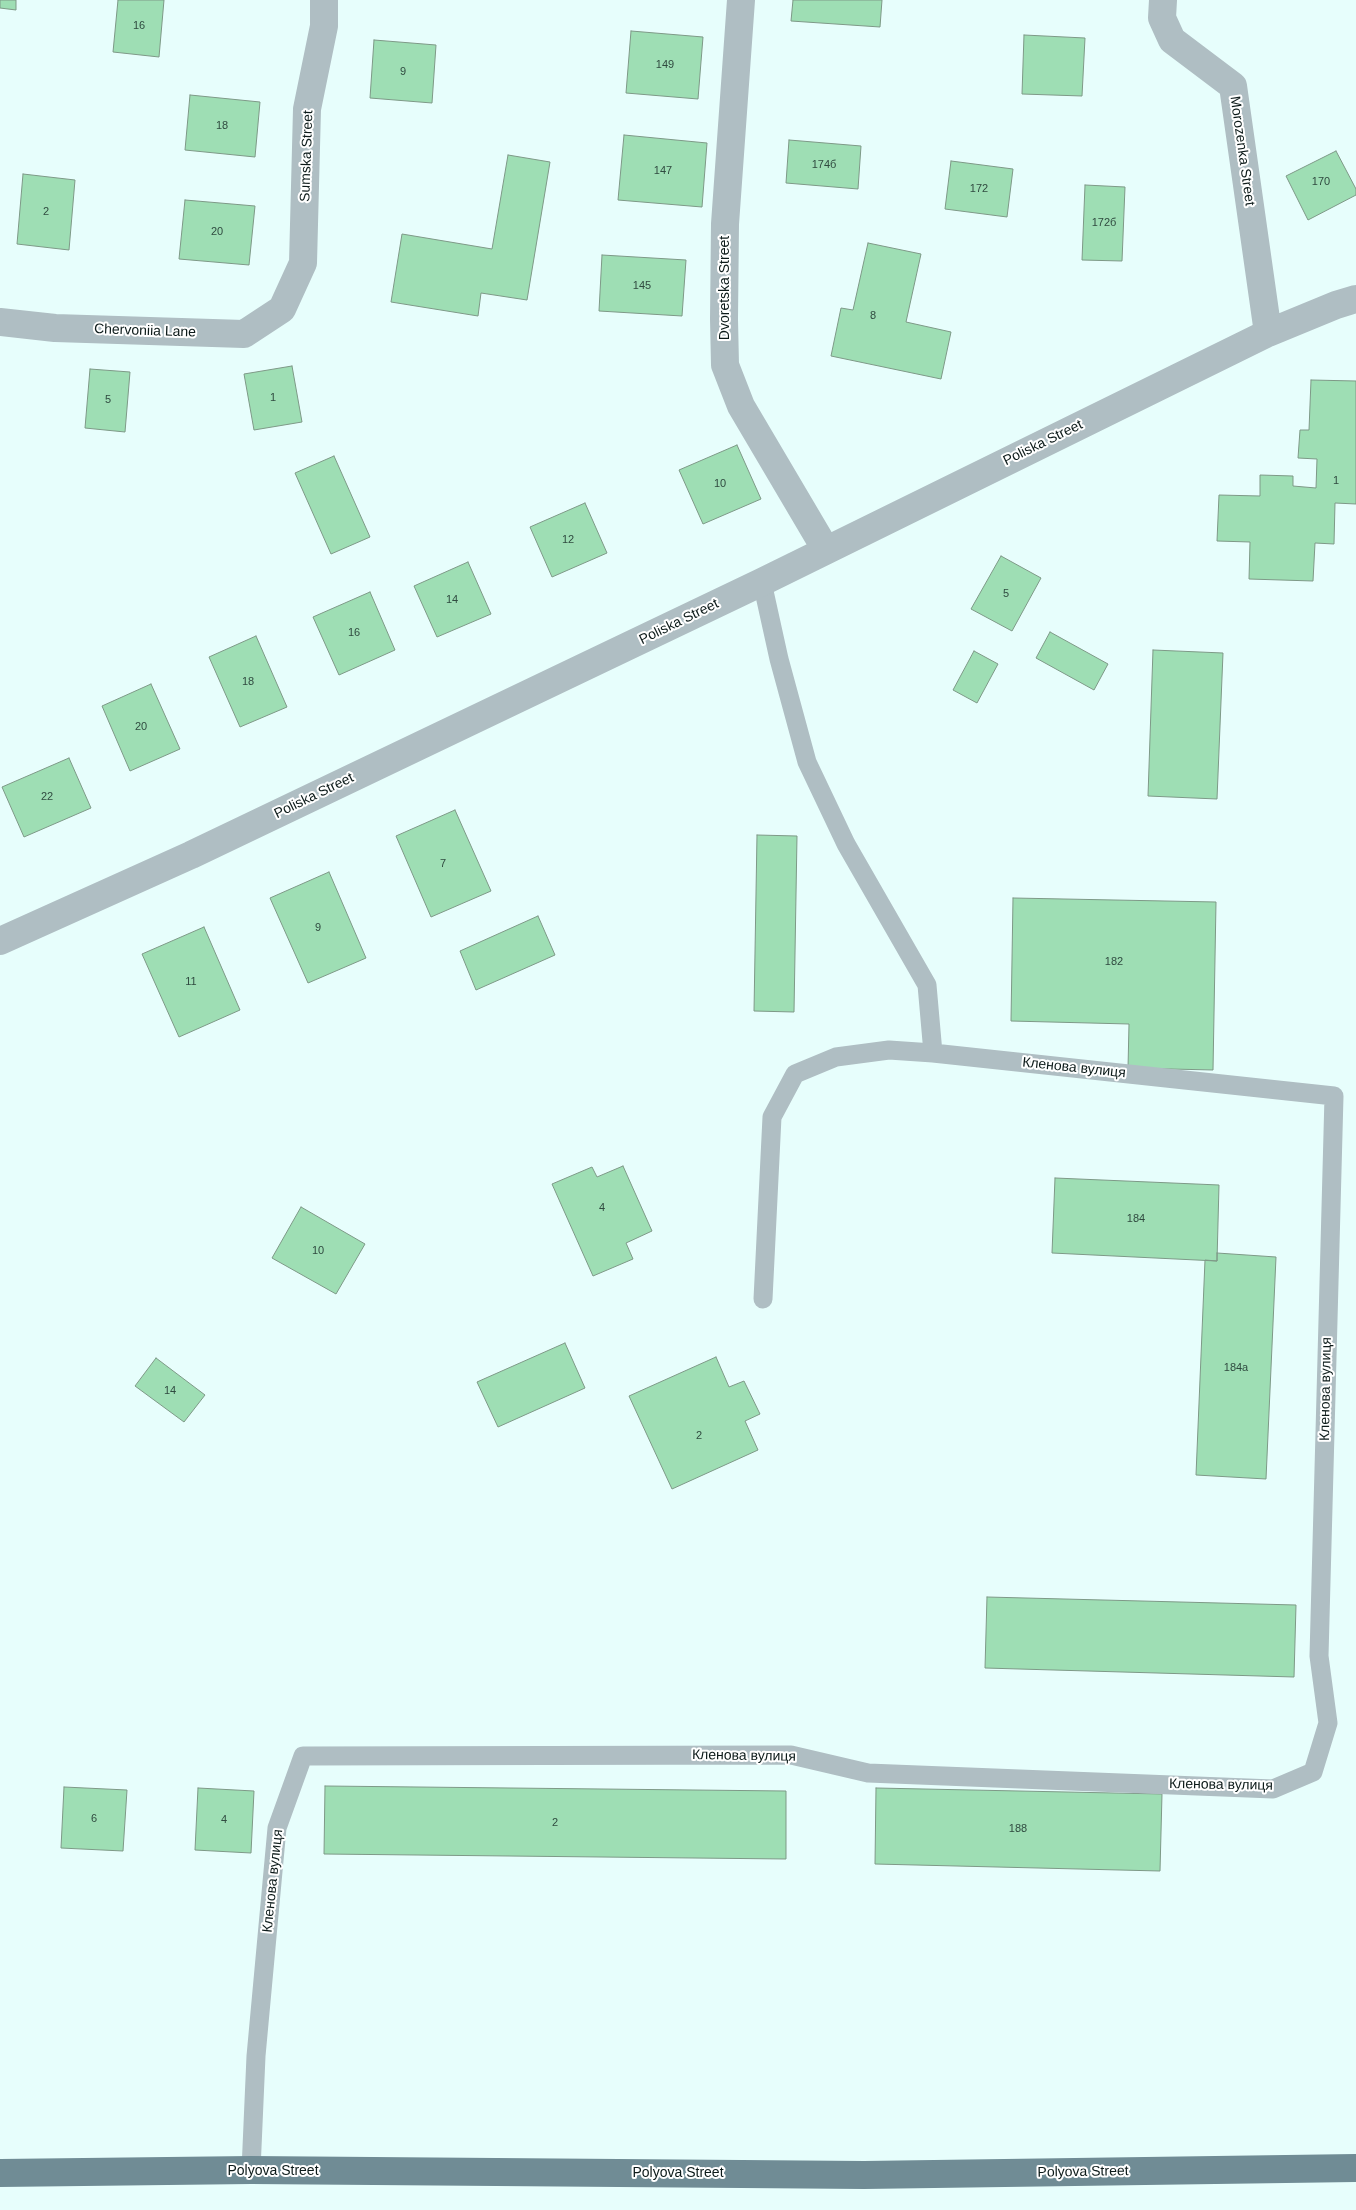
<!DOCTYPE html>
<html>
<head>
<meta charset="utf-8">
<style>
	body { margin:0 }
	canvas { display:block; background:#e7fefc }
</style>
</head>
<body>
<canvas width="1356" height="2210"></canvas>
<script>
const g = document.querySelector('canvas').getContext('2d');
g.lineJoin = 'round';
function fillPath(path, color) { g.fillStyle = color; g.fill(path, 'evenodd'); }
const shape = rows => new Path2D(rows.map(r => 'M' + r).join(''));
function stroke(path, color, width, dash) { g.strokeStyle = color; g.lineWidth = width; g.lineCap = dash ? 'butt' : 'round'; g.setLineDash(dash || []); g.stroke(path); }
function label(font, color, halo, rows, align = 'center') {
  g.font = font + ' Arial,sans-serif'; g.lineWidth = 4; g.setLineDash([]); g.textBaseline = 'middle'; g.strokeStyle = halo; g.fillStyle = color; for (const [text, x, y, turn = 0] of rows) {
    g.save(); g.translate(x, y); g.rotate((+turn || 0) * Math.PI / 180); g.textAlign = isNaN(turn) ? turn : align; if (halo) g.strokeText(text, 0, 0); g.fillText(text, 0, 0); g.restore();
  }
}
const building = shape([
	[0,0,16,0,16,10,0,8,0,0],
	[118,0,164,0,159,57,113,52,118,0],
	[793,0,882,0,880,27,791,21,793,0],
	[631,31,703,37,698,99,626,93,631,31],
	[1024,35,1085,38,1082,96,1022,94,1024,35],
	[374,40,436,45,432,103,370,98,374,40],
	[190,95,260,102,255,157,185,150,190,95],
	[624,135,707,143,702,207,618,200,624,135],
	[789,140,861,146,858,189,786,183,789,140],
	[1336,151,1356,189,1356,195,1308,220,1286,176,1336,151],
	[508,155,550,162,527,300,481,293,478,316,391,302,402,234,492,249,508,155],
	[951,161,1013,169,1007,217,945,209,951,161],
	[23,174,75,180,69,250,17,244,23,174],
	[1085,185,1125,187,1122,261,1082,260,1085,185],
	[185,200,255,206,249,265,179,259,185,200],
	[868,243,921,254,906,322,951,332,941,379,831,356,841,308,853,310,868,243],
	[602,255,686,260,682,316,599,311,602,255],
	[292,366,302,422,254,430,244,374,292,366],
	[90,369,130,372,125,432,85,428,90,369],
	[1311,380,1356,381,1356,504,1335,503,1334,544,1315,543,1313,581,1249,579,1250,542,1217,541,1219,495,1260,496,1260,475,1293,476,1293,486,1316,488,1317,459,1298,458,1300,430,1309,430,1311,380],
	[737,445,761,499,703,524,679,470,737,445],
	[334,456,370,537,331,554,295,473,334,456],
	[585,503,607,553,552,577,530,527,585,503],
	[1001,556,1041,578,1012,631,971,609,1001,556],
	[468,562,491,614,437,637,414,586,468,562],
	[370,592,395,650,339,675,313,617,370,592],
	[1050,632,1108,664,1094,690,1036,658,1050,632],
	[256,636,287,707,240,727,209,657,256,636],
	[1153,650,1223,653,1217,799,1148,796,1153,650],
	[974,651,998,664,977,703,953,690,974,651],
	[151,684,180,749,130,771,102,706,151,684],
	[69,758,91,808,24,837,2,787,69,758],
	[455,810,491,891,431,917,396,836,455,810],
	[757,835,797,836,794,1012,754,1011,757,835],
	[329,872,366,958,308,983,270,898,329,872],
	[1013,898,1216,902,1213,1070,1128,1068,1129,1024,1011,1021,1013,898],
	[538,916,555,955,476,990,460,951,538,916],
	[204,927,240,1010,179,1037,142,954,204,927],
	[623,1166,652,1231,626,1243,633,1259,593,1276,552,1184,592,1167,597,1177,623,1166],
	[1055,1178,1219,1185,1217,1261,1052,1253,1055,1178],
	[301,1207,365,1244,336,1294,272,1258,301,1207],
	[1217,1253,1276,1257,1266,1479,1196,1475,1205,1260,1217,1261,1217,1253],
	[565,1343,585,1388,498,1427,477,1382,565,1343],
	[716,1357,729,1387,744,1381,760,1414,745,1421,758,1450,672,1489,629,1396,716,1357],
	[156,1358,205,1395,184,1422,135,1386,156,1358],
	[987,1597,1296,1605,1294,1677,985,1668,987,1597],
	[325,1786,786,1791,786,1859,324,1854,325,1786],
	[64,1787,127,1790,123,1851,61,1848,64,1787],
	[198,1788,254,1791,251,1853,195,1850,198,1788],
	[876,1788,1162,1794,1160,1871,875,1864,876,1788]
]);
fillPath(building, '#9edeb4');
stroke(building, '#7e9987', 1);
stroke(shape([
	[762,582,779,659,807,762,846,844,927,985,933,1053],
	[251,2170,256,2056,277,1828,303,1756,791,1755,868,1773,1273,1789,1313,1772,1328,1723,1319,1656,1334,1096,933,1053,889,1050,836,1057,795,1074,772,1117,763,1299]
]), '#afbec3', 19);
stroke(shape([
	[741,0,725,224,724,319,725,365,741,406,826,550],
	[1163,0,1162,18,1172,40,1233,86,1268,333],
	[0,322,55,328,244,334,282,309,303,263,307,109,324,26,324,0],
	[0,941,191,855,762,582,1268,333,1336,305,1356,299]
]), '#afbec3', 28);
stroke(shape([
	[0,2173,251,2170,864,2175,1356,2168]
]), '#708c95', 28);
label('11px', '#304b40', null, [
	["16",139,26],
	["149",665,65],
	["9",403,72],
	["18",222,126],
	["174б",824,165],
	["147",663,171],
	["170",1321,182],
	["172",979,189],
	["2",46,212],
	["172б",1104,223],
	["20",217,232],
	["145",642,286],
	["8",873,316],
	["1",273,398],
	["5",108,400],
	["1",1336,481],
	["10",720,484],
	["12",568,540],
	["5",1006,594],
	["14",452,600],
	["16",354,633],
	["18",248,682],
	["20",141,727],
	["22",47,797],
	["7",443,864],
	["9",318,928],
	["182",1114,962],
	["11",191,982],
	["4",602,1208],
	["184",1136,1219],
	["10",318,1251],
	["184а",1236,1368],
	["14",170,1391],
	["2",699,1436],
	["6",94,1819],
	["4",224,1820],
	["2",555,1823],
	["188",1018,1829]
]);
label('14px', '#0c1a19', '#fff', [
	["Morozenka Street",1242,151,82],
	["Sumska Street",307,156,-88],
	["Dvoretska Street",725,288,-90],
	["Chervoniia Lane",145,331,2],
	["Poliska Street",1043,443,-26],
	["Poliska Street",679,622,-26],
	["Poliska Street",314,796,-26],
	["Кленова вулиця",1074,1068,6],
	["Кленова вулиця",1326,1389,-89],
	["Кленова вулиця",744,1756,1],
	["Кленова вулиця",1221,1785,1],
	["Кленова вулиця",273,1881,-84],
	["Polyova Street",273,2171],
	["Polyova Street",1083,2172,-1],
	["Polyova Street",678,2173]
]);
</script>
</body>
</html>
